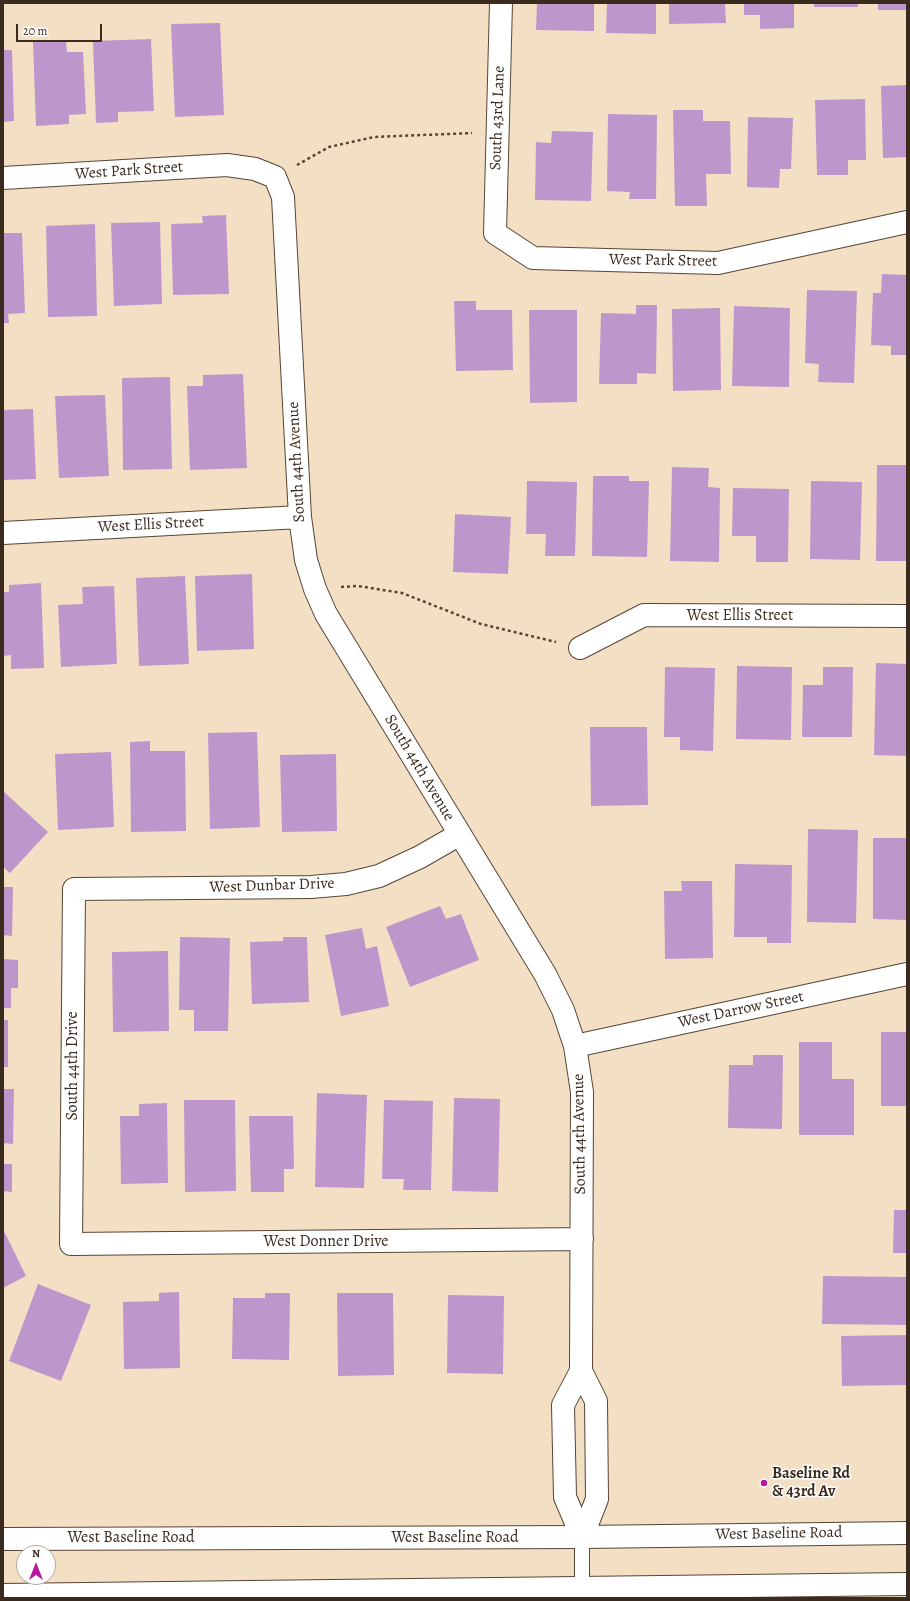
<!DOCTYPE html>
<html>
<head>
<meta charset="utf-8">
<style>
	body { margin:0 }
	#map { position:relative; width:910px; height:1601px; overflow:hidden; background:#f3dfc3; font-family:Alegreya,serif }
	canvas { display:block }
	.frame { position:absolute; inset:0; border:4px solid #3b2a1e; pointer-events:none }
	.north { position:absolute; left:16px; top:1545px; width:40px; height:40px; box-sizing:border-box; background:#fff; border:1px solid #b1aaa5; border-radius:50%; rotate:0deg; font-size:11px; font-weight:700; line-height:16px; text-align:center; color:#3b2a1e }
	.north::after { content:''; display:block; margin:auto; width:14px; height:18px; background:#b5179e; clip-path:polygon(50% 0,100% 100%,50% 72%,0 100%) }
	.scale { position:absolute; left:16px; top:24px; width:86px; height:18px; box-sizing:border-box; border:2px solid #3b2a1e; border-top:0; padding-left:5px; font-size:12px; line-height:14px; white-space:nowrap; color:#3b2a1e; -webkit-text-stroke:3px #fff; paint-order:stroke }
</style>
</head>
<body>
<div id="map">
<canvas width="910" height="1601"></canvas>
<div class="frame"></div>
<div class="north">N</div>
<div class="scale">20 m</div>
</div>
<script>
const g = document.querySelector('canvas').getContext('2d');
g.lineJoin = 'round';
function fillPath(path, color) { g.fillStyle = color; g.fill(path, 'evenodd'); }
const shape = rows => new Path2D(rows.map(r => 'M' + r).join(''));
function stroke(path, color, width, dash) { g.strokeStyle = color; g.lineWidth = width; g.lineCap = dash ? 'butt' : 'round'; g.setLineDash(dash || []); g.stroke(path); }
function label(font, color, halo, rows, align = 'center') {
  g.font = font + ' Alegreya,serif'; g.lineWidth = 3; g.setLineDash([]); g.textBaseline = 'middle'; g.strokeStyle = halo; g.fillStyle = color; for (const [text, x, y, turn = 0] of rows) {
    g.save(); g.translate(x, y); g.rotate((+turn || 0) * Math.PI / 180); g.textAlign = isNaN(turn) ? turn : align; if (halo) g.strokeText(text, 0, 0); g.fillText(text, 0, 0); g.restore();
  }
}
fillPath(shape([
	[537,3,594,3,594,31,536,30],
	[607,3,656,3,656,34,606,33],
	[669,3,725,3,726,23,669,24],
	[744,3,794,3,794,28,760,29,760,15,744,15],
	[814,3,858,3,858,7,814,7],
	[878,3,907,3,907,10,878,10],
	[220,23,224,115,175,117,171,24],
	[151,39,154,111,118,112,118,122,96,123,93,41],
	[66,41,67,52,83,52,86,114,69,115,69,124,36,126,33,42],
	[3,50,12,50,14,121,3,122],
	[907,85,907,157,883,158,881,86],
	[865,99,866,160,848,160,848,175,817,175,815,100],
	[673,110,703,110,703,121,730,121,731,174,706,174,707,206,675,206],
	[608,114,657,115,656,199,629,199,630,192,607,191],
	[748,117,793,118,791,169,780,169,779,188,747,187],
	[552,131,593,132,591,201,535,200,536,142,551,143],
	[226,215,229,294,173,295,171,224,203,223,202,216],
	[160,222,162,304,114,306,111,223],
	[95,224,97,316,48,317,46,226],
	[3,233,22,233,25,313,8,314,9,323,3,323],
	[882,274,907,275,907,355,891,355,891,346,871,345,873,293,881,293],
	[807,290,857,291,854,383,818,382,819,364,805,363],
	[454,301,476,301,476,310,512,310,513,370,456,371],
	[636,305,657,305,656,374,637,373,637,384,599,384,601,313,636,314],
	[734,306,790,308,789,387,732,386],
	[720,308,721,390,673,391,672,309],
	[529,310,577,310,577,402,530,403],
	[243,374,247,468,190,470,187,386,203,386,203,375],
	[170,377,172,469,123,470,122,378],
	[105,395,109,476,59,478,55,396],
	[33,409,36,479,3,480,3,410],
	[877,465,907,465,907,561,876,561],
	[672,467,709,468,708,487,720,488,719,562,670,561],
	[593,476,629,476,629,481,649,481,647,557,592,556],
	[527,481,577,482,575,556,545,556,546,534,526,534],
	[811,481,862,482,860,560,810,559],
	[733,488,789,489,788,562,756,562,756,536,732,536],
	[455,514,511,517,508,574,453,572],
	[252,574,254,649,197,651,195,576],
	[185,576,189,664,139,666,136,578],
	[41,583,44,668,11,669,11,655,3,656,3,592,9,592,9,585],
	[114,586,117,664,61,667,58,605,83,604,82,587],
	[876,663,907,664,907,756,874,755],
	[737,666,792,667,791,740,736,739],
	[665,667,715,668,713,751,680,750,680,737,664,737],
	[823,667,853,667,852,737,802,737,803,685,823,685],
	[590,727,647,727,648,805,591,806],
	[257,732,260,827,210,829,208,733],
	[150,741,150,751,185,751,186,831,131,832,130,742],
	[111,752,114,827,58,830,55,754],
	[336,754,337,831,282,832,280,755],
	[3,791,48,832,10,873,3,867],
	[808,829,858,830,856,923,807,922],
	[873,838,907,838,907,920,873,919],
	[735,864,792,865,791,943,767,943,767,937,734,937],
	[681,881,712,881,713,958,665,959,664,891,682,891],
	[3,887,13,887,12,936,3,935],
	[440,906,446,919,461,914,479,960,410,987,386,927],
	[362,928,366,949,377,946,389,1006,341,1016,325,935],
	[180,937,230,938,228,1031,194,1031,194,1010,179,1010],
	[283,937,307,937,309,1002,252,1004,250,942,283,941],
	[168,951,169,1031,113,1032,112,952],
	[3,959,18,960,18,988,11,988,11,1008,3,1008],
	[3,1020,8,1020,8,1067,3,1067],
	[881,1032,907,1032,907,1106,881,1106],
	[799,1042,832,1042,832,1079,854,1079,854,1135,799,1135],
	[753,1055,783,1055,782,1129,728,1128,729,1065,753,1065],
	[3,1089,14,1089,13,1144,3,1143],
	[317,1093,367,1095,364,1188,315,1187],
	[454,1098,500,1099,498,1192,452,1191],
	[184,1100,235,1100,236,1191,185,1192],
	[384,1100,433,1101,431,1190,403,1190,404,1179,382,1179],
	[167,1103,168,1183,121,1184,120,1116,139,1116,139,1104],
	[249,1116,293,1116,294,1169,284,1169,284,1192,251,1192],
	[3,1164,12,1164,12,1192,3,1191],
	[894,1210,907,1210,907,1253,893,1253],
	[4,1231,26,1276,3,1288,3,1232],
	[823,1276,907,1277,907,1325,822,1324],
	[38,1284,91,1305,61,1381,9,1361],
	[179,1292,180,1368,124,1369,123,1302,159,1301,159,1293],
	[265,1293,290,1293,289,1360,232,1359,233,1298,265,1298],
	[337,1293,393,1293,394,1375,338,1376],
	[448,1295,504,1296,503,1374,447,1373],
	[907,1335,907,1385,842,1386,841,1336]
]), '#bd97cb');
const service = shape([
	[582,1537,582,1596]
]);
const minor = shape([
	[501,3,495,233,533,258,718,263,907,222],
	[3,178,227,165,255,169,275,177,283,197,300,517,306,560,315,589,326,614,545,974,563,1010,575,1046,582,1092,581,1371,563,1405,565,1497,582,1537],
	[3,533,300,517],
	[580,648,644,615,907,616],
	[460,834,420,857,379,876,346,884,311,887,74,889,71,1244,582,1239],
	[575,1046,907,974],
	[581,1371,596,1401,597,1499,582,1537]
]);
const primary = shape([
	[3,1539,582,1537,907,1533],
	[3,1595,907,1584]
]);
stroke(service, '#574537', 16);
stroke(minor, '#574537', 24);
stroke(primary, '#574537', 24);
stroke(shape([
	[297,165,329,147,374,137,472,133],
	[341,587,358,586,402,593,481,624,556,642]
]), '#574537', 2.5, [3, 3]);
stroke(service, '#fff', 14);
stroke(minor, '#fff', 22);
stroke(primary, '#fff', 22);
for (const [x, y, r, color] of [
	[764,1483,4,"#b5179e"]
]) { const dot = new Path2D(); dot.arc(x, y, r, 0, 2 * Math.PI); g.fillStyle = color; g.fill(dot); stroke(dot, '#fff', 1.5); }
label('16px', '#3b2a1e', '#fff', [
	["South 43rd Lane",498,118,-88],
	["West Park Street",129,171,-4],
	["West Park Street",663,261,1],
	["South 44th Avenue",297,462,-93],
	["West Ellis Street",151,525,-3],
	["West Ellis Street",740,616],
	["South 44th Avenue",419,768,59],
	["West Dunbar Drive",272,886,-2],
	["West Darrow Street",741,1010,-12],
	["South 44th Drive",73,1066,-90],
	["South 44th Avenue",580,1134,-91],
	["West Donner Drive",326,1242],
	["West Baseline Road",779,1534,-1],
	["West Baseline Road",131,1538],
	["West Baseline Road",455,1538]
]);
label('bold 16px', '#3b2a1e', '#fff', [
	["Baseline Rd",772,1474],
	["& 43rd Av",772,1492]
], 'left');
</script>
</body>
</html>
